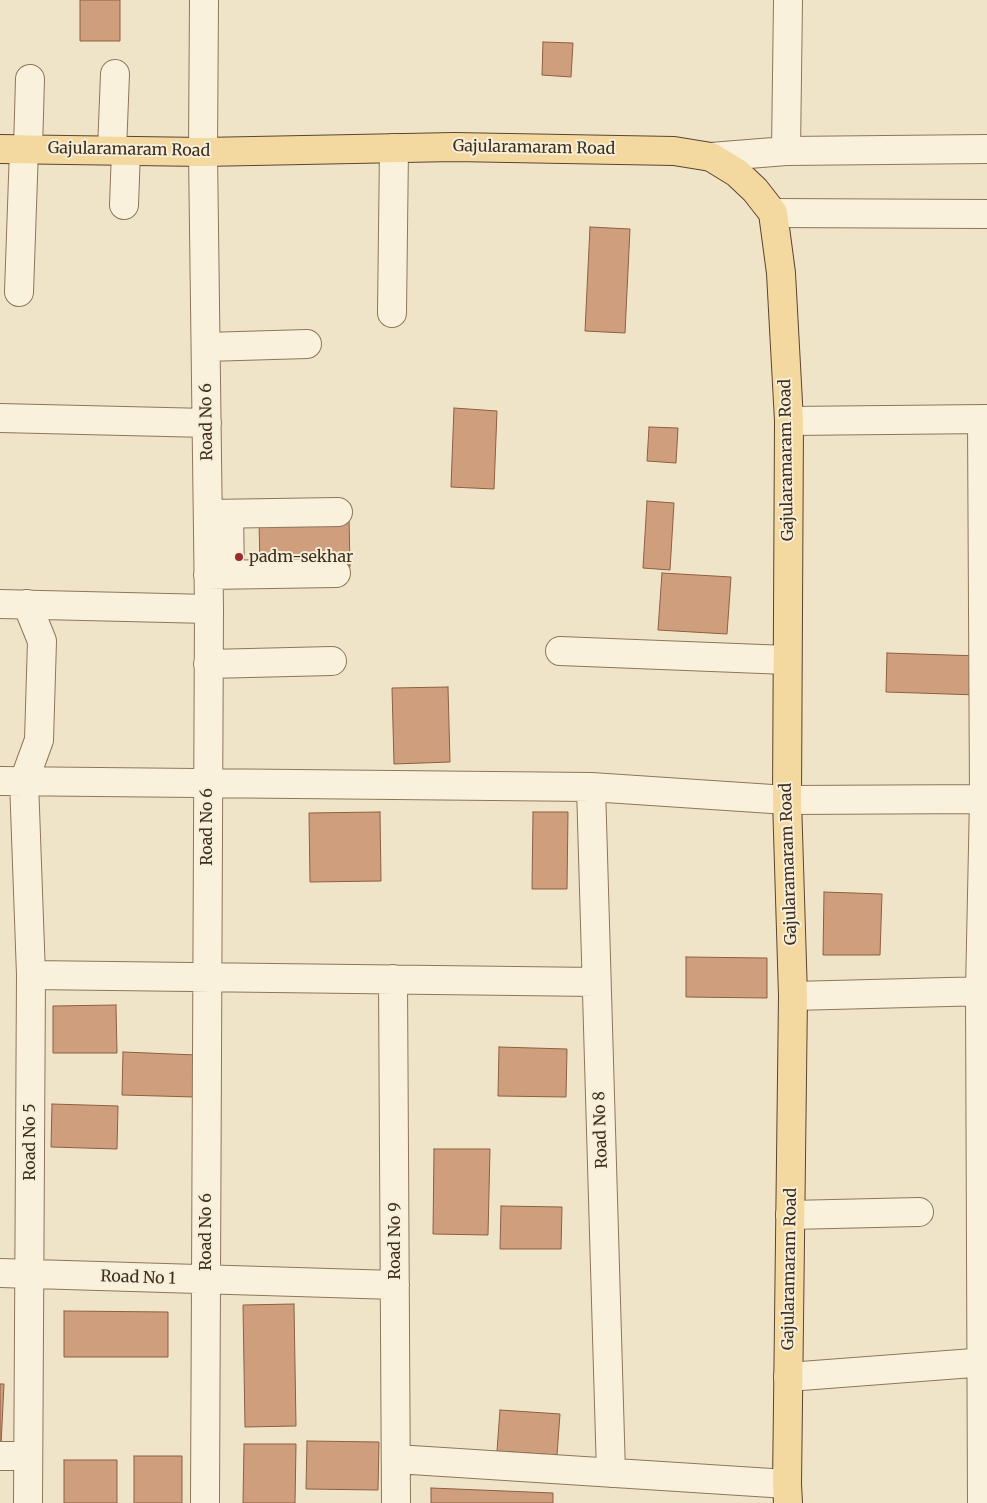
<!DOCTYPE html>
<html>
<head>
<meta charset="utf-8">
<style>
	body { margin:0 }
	canvas { display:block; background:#f0e4c8 }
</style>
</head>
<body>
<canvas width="987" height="1503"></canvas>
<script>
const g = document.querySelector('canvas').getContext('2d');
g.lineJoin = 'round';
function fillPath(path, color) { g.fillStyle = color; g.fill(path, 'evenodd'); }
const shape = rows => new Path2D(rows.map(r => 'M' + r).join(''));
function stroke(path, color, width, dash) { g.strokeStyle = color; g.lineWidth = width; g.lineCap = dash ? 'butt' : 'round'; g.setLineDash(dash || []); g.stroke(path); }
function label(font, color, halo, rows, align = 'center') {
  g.font = font + ' Merriweather,serif'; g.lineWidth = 4; g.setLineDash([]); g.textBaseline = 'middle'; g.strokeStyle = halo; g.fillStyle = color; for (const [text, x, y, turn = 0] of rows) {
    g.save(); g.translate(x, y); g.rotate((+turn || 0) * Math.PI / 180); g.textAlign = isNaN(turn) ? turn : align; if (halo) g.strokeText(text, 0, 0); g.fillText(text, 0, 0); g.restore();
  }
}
const building = shape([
	[80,0,120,0,120,41,80,41,80,0],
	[543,42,573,43,571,77,542,75,543,42],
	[590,227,630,229,625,333,585,331,590,227],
	[454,408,497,411,494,489,451,487,454,408],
	[649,427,678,428,676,463,647,461,649,427],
	[647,501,674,503,670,570,643,568,647,501],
	[349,516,350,567,260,569,259,518,349,516],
	[662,573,731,577,727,634,658,630,662,573],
	[887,653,980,656,978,695,886,692,887,653],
	[448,687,450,762,394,764,392,688,448,687],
	[380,812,381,881,310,882,309,813,380,812],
	[533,812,568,812,567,889,532,889,533,812],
	[824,892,882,894,880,955,823,955,824,892],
	[686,957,767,958,767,998,686,997,686,957],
	[116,1005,117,1053,53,1053,53,1006,116,1005],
	[499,1047,567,1049,566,1097,498,1096,499,1047],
	[123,1052,196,1055,195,1097,122,1095,123,1052],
	[52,1104,118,1106,117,1149,51,1147,52,1104],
	[434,1149,490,1149,488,1235,433,1234,434,1149],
	[501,1206,562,1207,561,1249,500,1249,501,1206],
	[294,1304,296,1426,245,1427,243,1305,294,1304],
	[64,1311,168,1312,168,1357,64,1357,64,1311],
	[0,1384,4,1384,1,1445,0,1445,0,1384],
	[500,1410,560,1414,557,1455,497,1451,500,1410],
	[307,1441,379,1442,378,1490,306,1489,307,1441],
	[244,1444,296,1444,295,1503,243,1503,244,1444],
	[134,1456,182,1456,182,1503,134,1503,134,1456],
	[64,1460,117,1460,117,1503,64,1503,64,1460],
	[431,1488,553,1493,553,1503,431,1503,431,1488]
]);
fillPath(building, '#cf9f7d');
stroke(building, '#8d5f41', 1);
const minor = shape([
	[204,0,203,152,209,609,205,1503],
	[28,149,30,79],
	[112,150,115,74],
	[786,151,788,0],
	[711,157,786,151,987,149],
	[124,205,126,151],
	[773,213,987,214],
	[19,292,24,149],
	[392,313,394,148],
	[206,347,307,344],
	[0,418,207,423],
	[789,421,987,419],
	[208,514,338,512],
	[229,514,230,574],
	[208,575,336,573],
	[0,604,209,609],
	[27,604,42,641,39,740,24,781,31,975,28,1503],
	[560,651,787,660],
	[208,664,332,661],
	[0,781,591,787,787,800,987,799],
	[591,787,611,1473],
	[31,975,596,982],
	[393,979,396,1503],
	[793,996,987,991],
	[790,1215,919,1212],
	[0,1273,395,1285],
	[788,1377,987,1362],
	[0,1456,28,1456],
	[396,1459,787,1484],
	[982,1503,980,991,984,799,982,419]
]);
const major = shape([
	[0,149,203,152,454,147,674,151,711,157,737,173,755,190,773,213,781,273,789,421,787,800,793,996,787,1484,788,1503]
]);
stroke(minor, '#8d765c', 30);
stroke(major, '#5b4430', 30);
stroke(minor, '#faf1dc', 28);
stroke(major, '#f3d9a0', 28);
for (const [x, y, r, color] of [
	[239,557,5,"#9e2a2b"]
]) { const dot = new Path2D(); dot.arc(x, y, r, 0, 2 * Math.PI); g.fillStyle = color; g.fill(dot); stroke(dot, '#f7eed8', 2); }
label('16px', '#3d2e20', '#f7eed8', [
	["Gajularamaram Road",534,148,1],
	["Gajularamaram Road",129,150,1],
	["Road No 6",207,422,-91],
	["Gajularamaram Road",787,460,-91],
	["Road No 6",207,827,-90],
	["Gajularamaram Road",789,864,-92],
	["Road No 8",601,1130,-92],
	["Road No 5",30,1142,-90],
	["Road No 6",206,1232,-90],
	["Road No 9",395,1241,-90],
	["Gajularamaram Road",790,1269,-89],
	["Road No 1",138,1278,2]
]);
label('16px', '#3d2e20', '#f7eed8', [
	["padm-sekhar",249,557]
], 'left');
</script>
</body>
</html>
